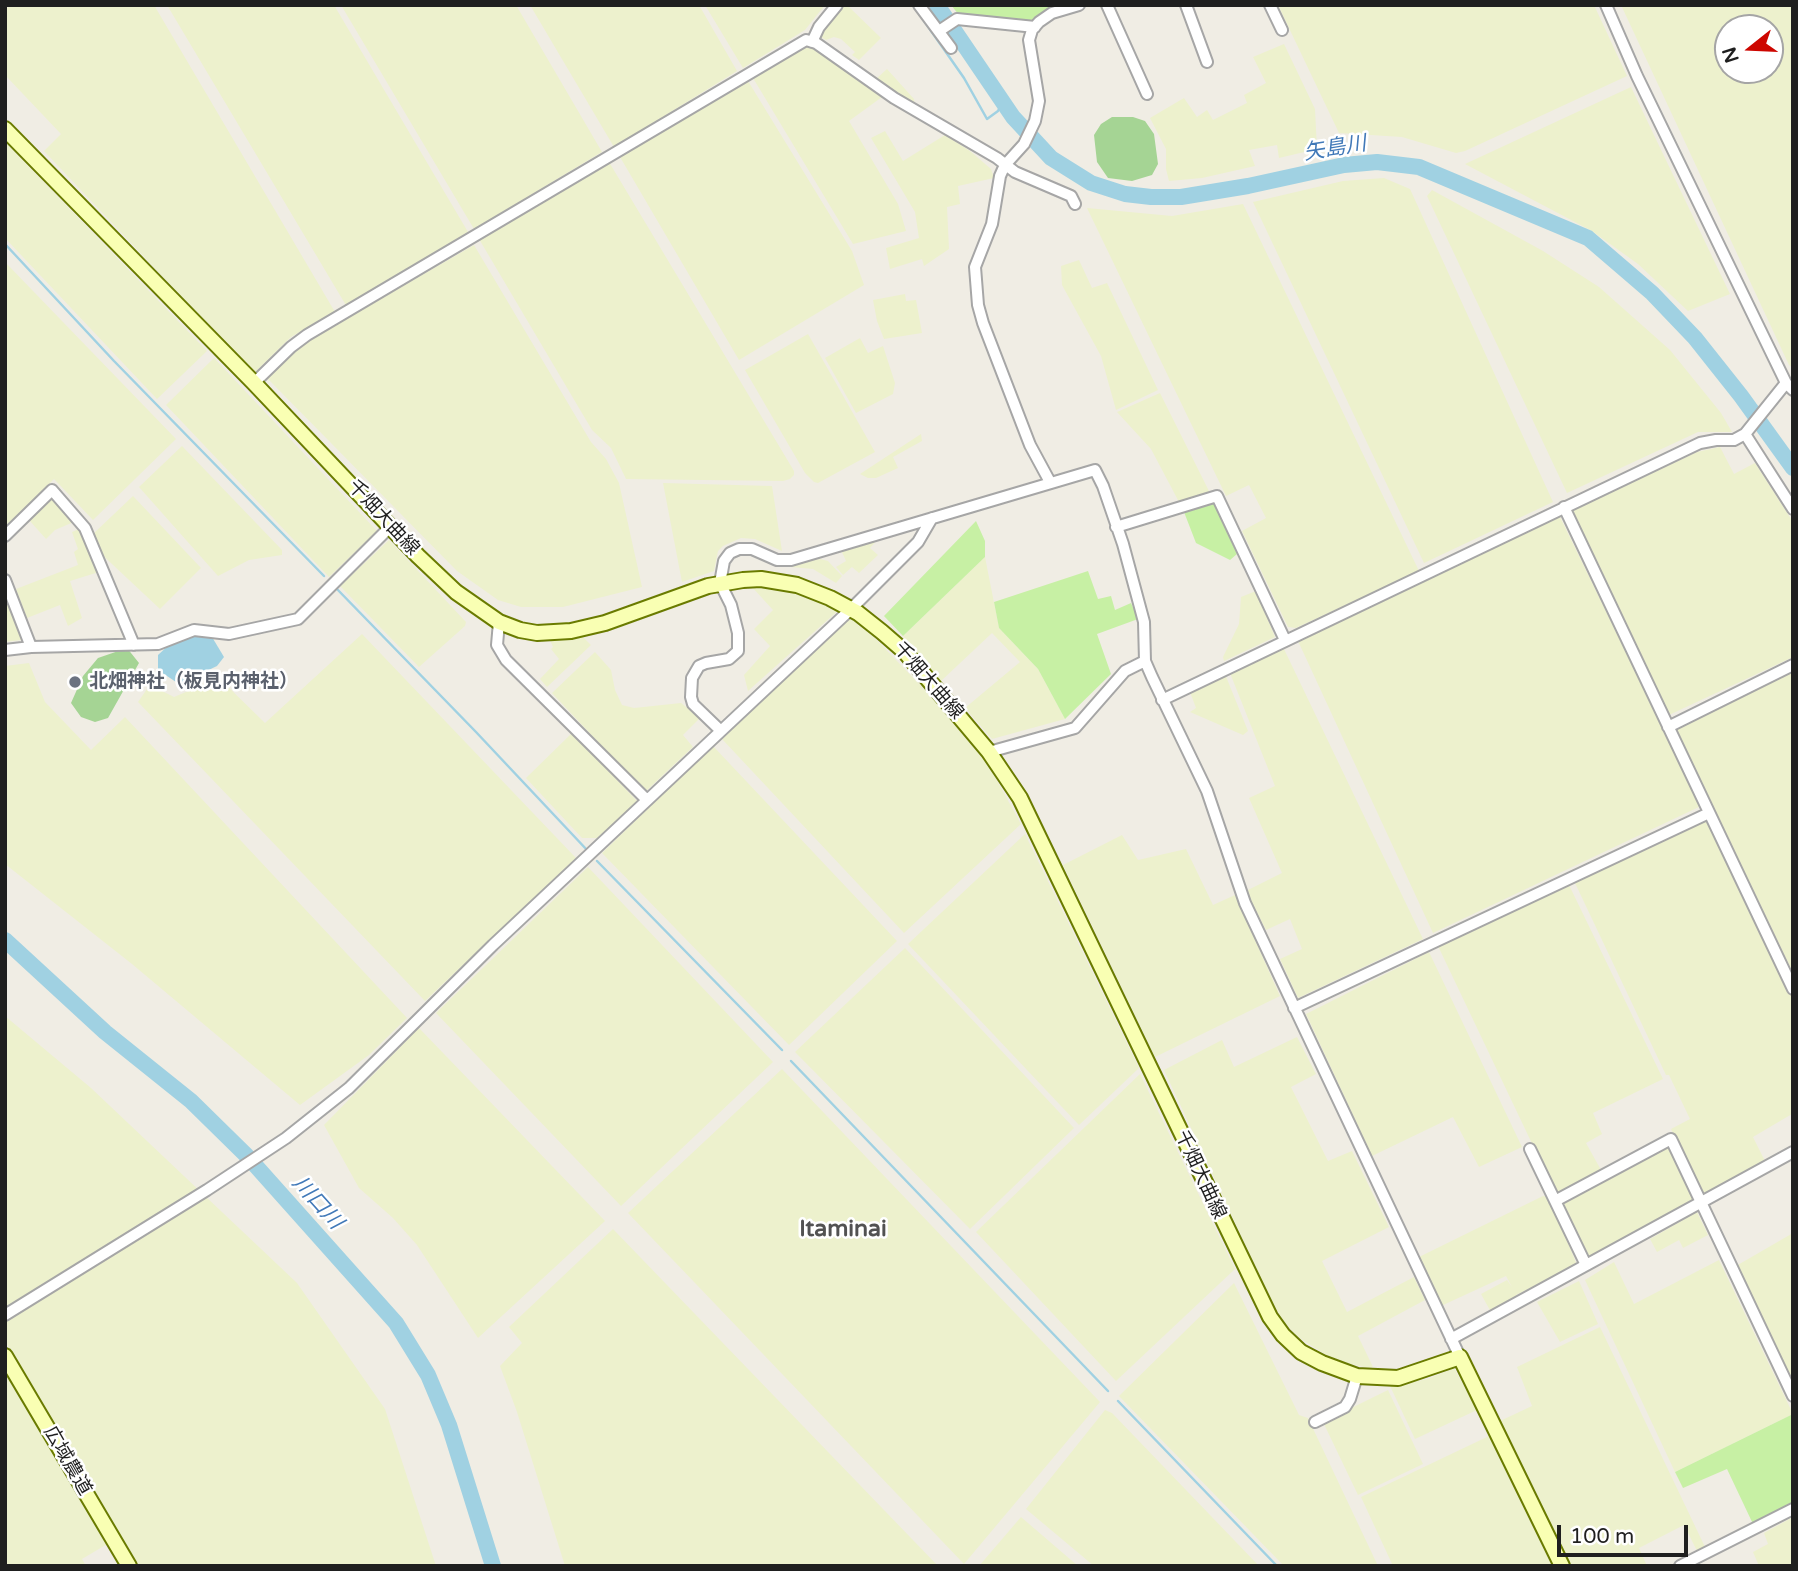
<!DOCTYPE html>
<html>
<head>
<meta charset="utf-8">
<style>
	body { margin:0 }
	#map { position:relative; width:1798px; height:1571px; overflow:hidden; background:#f0ede4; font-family:"Varela Round",sans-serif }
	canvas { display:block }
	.frame { position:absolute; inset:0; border:7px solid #1f1f1f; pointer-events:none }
	.north { position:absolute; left:1714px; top:14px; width:70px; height:70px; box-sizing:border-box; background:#fff; border:2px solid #a5a5a5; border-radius:50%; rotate:252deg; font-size:19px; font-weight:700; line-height:28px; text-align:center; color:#1f1f1f }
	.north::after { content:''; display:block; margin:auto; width:24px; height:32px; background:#cd0600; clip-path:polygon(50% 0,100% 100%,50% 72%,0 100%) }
	.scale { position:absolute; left:1557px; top:1525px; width:131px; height:32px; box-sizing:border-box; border:4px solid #1f1f1f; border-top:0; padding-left:9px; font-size:21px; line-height:24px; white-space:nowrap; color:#1f1f1f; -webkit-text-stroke:5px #fff; paint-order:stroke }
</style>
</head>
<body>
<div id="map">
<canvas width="1798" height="1571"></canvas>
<div class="frame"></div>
<div class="north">N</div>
<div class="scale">100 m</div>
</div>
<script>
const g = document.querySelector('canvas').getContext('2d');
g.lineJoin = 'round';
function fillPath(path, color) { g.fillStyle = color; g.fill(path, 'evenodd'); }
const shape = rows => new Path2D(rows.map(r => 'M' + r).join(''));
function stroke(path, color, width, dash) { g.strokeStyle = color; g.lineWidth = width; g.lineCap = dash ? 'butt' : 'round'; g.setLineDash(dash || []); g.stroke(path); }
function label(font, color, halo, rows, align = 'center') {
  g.font = font + ' "Varela Round","Noto Sans JP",sans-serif'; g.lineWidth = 5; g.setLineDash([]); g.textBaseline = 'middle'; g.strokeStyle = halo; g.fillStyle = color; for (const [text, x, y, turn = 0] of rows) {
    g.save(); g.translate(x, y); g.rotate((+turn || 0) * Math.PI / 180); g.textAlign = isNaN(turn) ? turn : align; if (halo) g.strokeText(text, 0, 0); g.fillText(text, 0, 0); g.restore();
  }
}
fillPath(shape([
	[10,5,154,5,335,312,291,337,254,373,44,151,61,134,5,75,5,10],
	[167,5,334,5,468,232,347,307],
	[341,5,516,5,602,152,474,229],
	[530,5,699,5,737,71,614,147],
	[705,5,825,5,805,30,743,68],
	[842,5,847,5,881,38,859,60,852,55,855,52,841,39,834,37,826,40,821,37,822,29],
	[1278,5,1594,5,1627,76,1465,151,1456,153,1402,137,1339,133],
	[1621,5,1793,5,1793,368,1789,365],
	[1770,28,1770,70,1728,70,1728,28],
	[1284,44,1315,109,1317,149,1279,158,1277,145,1249,150,1255,166,1202,178,1169,181,1166,169,1166,149,1150,118,1184,98,1197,117,1207,110,1213,120,1247,103,1244,95,1266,83,1253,57],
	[805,47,821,51,882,97,849,121,898,204,906,231,853,244,753,78],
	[887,69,914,99,915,107,876,79],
	[748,81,852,251,864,285,739,360,620,157],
	[1631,87,1730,294,1688,311,1638,264,1592,231,1465,164],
	[885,131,903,161,945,135,970,151,991,169,994,178,958,186,960,204,947,207,949,249,924,266,922,259,890,269,886,248,919,238,915,212,871,138],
	[5,142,207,351,157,399,5,238],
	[609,162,794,471,794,475,790,479,783,481,626,479,611,448,592,430,479,239],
	[1384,178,1410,189,1553,502,1424,563,1253,202,1343,181],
	[1432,190,1543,251,1599,287,1670,350,1721,413,1732,432,1698,432,1567,493,1427,196],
	[1243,204,1419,571,1296,628,1288,627,1242,531,1266,518,1249,485,1226,496,1087,208,1172,216],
	[474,245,591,442,606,459,619,483,642,587,563,607,521,607,498,600,457,571,267,378,299,346],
	[1079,260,1092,288,1107,283,1158,390,1116,410,1101,356,1062,285,1061,266],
	[5,262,176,439,93,520,54,479,7,526,5,524],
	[905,294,906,301,916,300,922,333,884,339,877,321,873,300],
	[808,334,875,452,818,483,814,482,805,473,745,370],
	[860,338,868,353,883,346,895,383,893,394,856,413,825,358],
	[214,358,377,531,329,577,166,405],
	[1160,393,1210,493,1179,502,1151,449,1117,412],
	[921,434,922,441,893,457,898,468,876,478,868,478,860,474],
	[182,446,282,550,282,555,249,560,218,576,139,487],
	[1720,447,1734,474,1755,463,1793,522,1793,657,1669,715,1572,511,1697,452],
	[663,483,772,486,782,551,755,539,741,538,723,546,718,551,714,571,682,582],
	[54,494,76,521,55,530,46,539,29,520],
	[133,496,201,568,160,609,96,549,92,535],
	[1560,517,1701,806,1433,933,1298,641],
	[79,529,84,531,99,572,70,581,82,618,68,626,60,605,27,618,16,589,78,565,74,552,78,549,72,532],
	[879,538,870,548,878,555,859,573,852,567,843,575,836,567,846,561,841,550],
	[389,540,466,622,465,626,419,667,340,586],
	[985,557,999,628,1038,669,1065,719,992,739,965,708,1020,662,992,633,941,681,903,636],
	[820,559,828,561,842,576,836,583,813,569,791,567,791,564],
	[761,584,805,592,841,608,748,691,744,675,770,646,754,629,773,610,752,587],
	[1256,591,1275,637,1224,661,1223,657,1239,624,1241,597],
	[5,594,19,630,21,640,5,642],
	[850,618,865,628,958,724,989,766,1021,824,904,933,722,739],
	[578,632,591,645,547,687,540,679,559,659,551,649,553,647,549,638],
	[362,634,576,858,425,1001,138,702,147,689,154,687,174,697,219,678,265,723],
	[1283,647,1423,939,1298,998,1280,959,1302,949,1290,919,1266,930,1246,891,1282,873,1249,798,1275,786,1230,673],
	[595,652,611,670,615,690,622,705,634,708,681,703,700,718,683,735,693,747,645,792,552,693],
	[29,663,45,702,91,750,125,717,407,1018,369,1055,300,1105,132,964,5,864,5,666],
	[1793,671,1793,973,1676,728],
	[1225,674,1248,731,1243,735,1190,712,1196,708,1190,692],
	[572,733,638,802,597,838,582,838,526,778],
	[713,746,897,941,789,1045,602,853],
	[1705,819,1793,1000,1793,1107,1792,1114,1753,1137,1765,1161,1703,1196,1671,1129,1690,1119,1669,1075,1666,1075,1575,883],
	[1025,834,1139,1068,1079,1125,908,944],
	[1122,835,1138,860,1186,849,1213,905,1235,895,1280,996,1155,1057,1063,865],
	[588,867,773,1062,621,1206,436,1013],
	[1569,885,1663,1079,1593,1113,1602,1134,1586,1143,1601,1170,1556,1194,1438,946],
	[905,948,1074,1128,970,1229,795,1052],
	[1429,952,1522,1147,1479,1167,1453,1117,1372,1156,1306,1014],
	[5,1016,91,1088,297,1283,385,1409,436,1566,139,1566,5,1341],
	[419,1028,605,1221,478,1338,417,1245,393,1218,359,1188,324,1125],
	[1297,1037,1316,1074,1291,1087,1328,1161,1352,1151,1389,1227,1322,1261,1347,1312,1414,1277,1425,1300,1358,1336,1373,1367,1368,1368,1334,1360,1298,1337,1285,1323,1274,1306,1164,1070,1222,1040,1234,1067],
	[782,1069,1100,1402,964,1564,628,1213],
	[1140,1074,1235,1269,1116,1381,976,1232],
	[1668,1148,1693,1200,1588,1259,1561,1203],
	[1543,1196,1549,1197,1577,1265,1516,1295,1517,1297,1491,1312,1481,1294,1507,1280,1512,1287,1506,1276,1441,1306,1419,1257],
	[1697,1212,1708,1235,1683,1248,1679,1240,1657,1252,1650,1239],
	[613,1229,938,1566,565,1566,517,1412,500,1366,522,1343,509,1327],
	[1793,1233,1793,1385,1736,1266],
	[1719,1260,1793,1414,1675,1472,1585,1280,1614,1262,1634,1304],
	[1579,1281,1598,1324,1560,1342,1537,1302],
	[1234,1283,1299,1415,1308,1418,1378,1566,1284,1566,1119,1396],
	[1600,1327,1705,1547,1697,1551,1684,1525,1639,1548,1647,1566,1567,1566,1500,1421,1532,1406,1517,1367],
	[1454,1368,1477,1410,1415,1439,1390,1386,1428,1379],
	[5,1371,109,1543,82,1559,86,1566,5,1566],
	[1388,1390,1423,1464,1358,1495,1323,1422],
	[1105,1410,1112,1413,1259,1566,1094,1566,1026,1509],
	[1489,1436,1552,1566,1393,1566,1361,1497],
	[1021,1517,1078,1566,979,1566],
	[1793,1517,1793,1566,1759,1566,1753,1552,1768,1544,1764,1533]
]), '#edf1cd');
fillPath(shape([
	[951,5,1054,5,1027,23,959,15],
	[1214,503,1237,554,1230,560,1196,543,1184,512],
	[976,521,985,541,985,557,903,636,884,616],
	[1088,571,1098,599,1111,596,1115,610,1131,603,1138,619,1097,634,1111,674,1065,719,1038,669,999,628,994,602],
	[1793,1414,1793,1503,1787,1507,1753,1524,1727,1469,1683,1488,1675,1472]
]), '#c7f0a4');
fillPath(shape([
	[1112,117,1133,117,1145,121,1154,134,1158,164,1152,175,1132,181,1108,178,1097,162,1094,135,1101,124],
	[127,648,139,663,108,718,95,722,81,717,71,703,83,676,98,658]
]), '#a5d494');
fillPath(shape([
	[202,632,212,637,224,657,217,666,179,684,158,670,158,655,171,643]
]), '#a0d1e2');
stroke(shape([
	[913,5,964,78,987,119,998,111,1002,103],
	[5,244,114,361,324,576],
	[335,587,476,732,587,850],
	[597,861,782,1050],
	[791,1061,1108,1391],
	[1118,1401,1277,1566]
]), '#a0d1e2', 2.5);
stroke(shape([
	[937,5,1013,117,1051,158,1091,183,1125,194,1151,197,1181,197,1248,186,1344,165,1377,162,1419,167,1588,238,1652,293,1695,338,1741,396,1793,468],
	[5,940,105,1032,191,1101,247,1156,396,1323,428,1375,449,1425,493,1566]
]), '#a0d1e2', 16);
const street = shape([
	[919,5,951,48],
	[1107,5,1147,94],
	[1186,5,1207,62],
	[1270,5,1282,30],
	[1606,5,1637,76,1786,383,1793,390],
	[939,31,957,19,1035,27],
	[812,42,819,27,837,5],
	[254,383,291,347,307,335,806,40,816,43,894,98,997,158,1015,172,1071,196,1075,204],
	[1745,434,1793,509],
	[1050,482,1030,445,983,323,978,305,975,267,992,224,1000,176,1005,165,1024,144,1035,121,1039,101,1029,40,1032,30,1039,22,1052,13,1079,5],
	[1564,507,1793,989],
	[1116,527,1217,496,1285,640],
	[5,536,52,490,85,528,134,645],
	[5,580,31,647],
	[499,622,497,645,506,660,647,800],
	[5,650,31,647,158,644,194,630,229,634,298,619,391,526],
	[1162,700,1700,443,1716,440,1734,440,1745,434,1786,383],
	[1668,727,1793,665],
	[721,731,693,704,691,697,692,678,699,666,706,663,729,659,738,651,738,633,731,605,720,583,724,561,730,553,739,549,752,549,777,560,791,560,1095,470,1103,486,1123,544,1144,622,1145,661,1152,677,1207,791,1245,903,1460,1357],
	[989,752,1075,728,1125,671,1145,661],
	[1294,1008,1709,813],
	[1530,1149,1586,1265],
	[1555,1201,1671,1139,1793,1396],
	[5,1315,207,1190,286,1138,349,1088,493,945,851,609,918,542,932,518],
	[1451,1339,1793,1152],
	[1315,1422,1345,1407,1350,1399,1357,1376],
	[1680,1566,1793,1509]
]);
const secondary = shape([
	[5,129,254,383,418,556,456,592,499,622,520,630,537,633,571,631,605,623,708,586,743,580,761,579,797,585,830,598,858,613,882,632,905,652,989,752,1020,798,1270,1317,1283,1335,1301,1352,1322,1363,1357,1376,1398,1378,1460,1357,1562,1566],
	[5,1356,129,1566]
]);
stroke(street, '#a6a6a6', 14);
stroke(secondary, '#6a7b00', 18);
stroke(street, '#fff', 10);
stroke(secondary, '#f9ffb3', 14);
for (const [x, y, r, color] of [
	[75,682,7,"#6b7280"]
]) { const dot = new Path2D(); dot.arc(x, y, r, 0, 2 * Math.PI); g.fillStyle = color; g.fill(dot); stroke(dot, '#fff', 2.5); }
label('19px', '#1f1f1f', '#fff', [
	["千畑大曲線",383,518,47],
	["千畑大曲線",928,681,49],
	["千畑大曲線",1200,1175,65],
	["広域農道",67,1461,60]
]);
label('bold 19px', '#5b616d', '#fff', [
	["北畑神社（板見内神社）",89,682]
], 'left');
label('italic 21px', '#4179b8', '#fff', [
	["矢島川",1335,149,-9],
	["川口川",317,1203,48]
]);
label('bold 23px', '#525252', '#fff', [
	["Itaminai",843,1230]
]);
</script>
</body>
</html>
